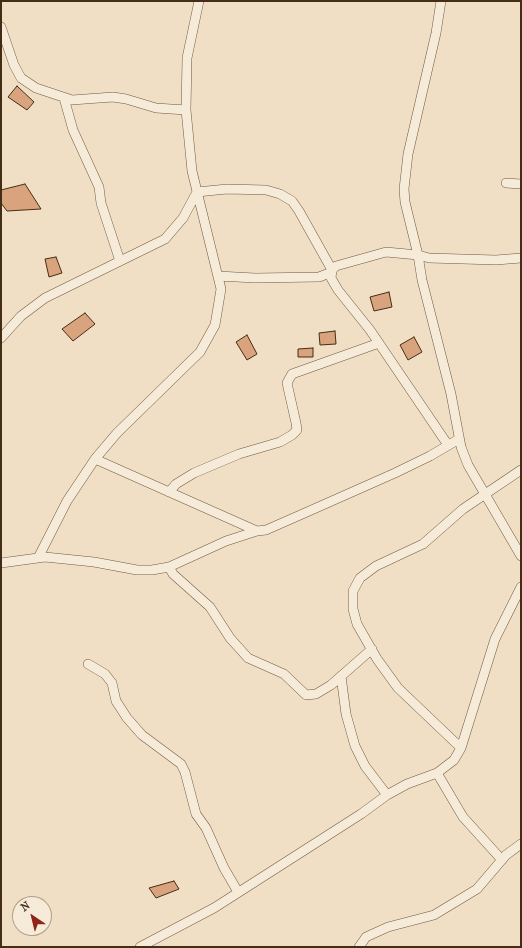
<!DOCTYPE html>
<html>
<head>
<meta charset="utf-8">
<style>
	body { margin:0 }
	#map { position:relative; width:522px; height:948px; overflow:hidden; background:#f1dfc5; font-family:"IM FELL French Canon",serif }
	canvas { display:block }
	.frame { position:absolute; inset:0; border:2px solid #432e15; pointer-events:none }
	.north { position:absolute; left:12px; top:896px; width:40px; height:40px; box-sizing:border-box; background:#f6ead9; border:1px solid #ae9f8b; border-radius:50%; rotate:325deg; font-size:11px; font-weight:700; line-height:16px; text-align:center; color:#432e15 }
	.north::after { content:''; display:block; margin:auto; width:14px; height:18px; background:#8f2418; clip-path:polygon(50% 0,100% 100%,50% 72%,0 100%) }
</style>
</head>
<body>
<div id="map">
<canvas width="522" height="948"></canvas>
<div class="frame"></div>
<div class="north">N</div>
</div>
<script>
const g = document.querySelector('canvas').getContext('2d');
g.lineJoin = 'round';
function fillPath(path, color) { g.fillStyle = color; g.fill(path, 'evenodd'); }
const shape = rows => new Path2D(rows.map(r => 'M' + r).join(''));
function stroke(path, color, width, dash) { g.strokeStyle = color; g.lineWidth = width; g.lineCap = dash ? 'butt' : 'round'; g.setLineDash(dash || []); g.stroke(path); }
const building = shape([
	[17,86,34,102,27,110,8,97,17,86],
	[25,184,41,209,7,211,1,203,1,190,25,184],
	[56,257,62,273,49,277,45,259,56,257],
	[389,292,392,307,374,311,370,297,389,292],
	[85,313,95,324,73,341,62,329,85,313],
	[335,331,336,344,320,345,319,333,335,331],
	[247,335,257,354,247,360,236,342,247,335],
	[414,337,422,352,408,360,400,345,414,337],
	[313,348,313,357,298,357,298,349,313,348],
	[174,881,179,889,156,898,149,888,174,881]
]);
fillPath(building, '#d8a37d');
stroke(building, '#432e15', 1);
const street = shape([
	[441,1,436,33,408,154,404,189,405,202,418,255,422,280,451,394,461,447,468,465,521,556],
	[1,27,14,65,21,78,36,88,72,100,113,97,126,99,156,108,186,110],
	[64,98,73,130,99,187,101,203,120,261],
	[506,183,521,184],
	[197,192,227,189,266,190,280,194,292,201,299,211,332,270],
	[218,276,255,278,319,277,332,272],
	[1,338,21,316,45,298,165,239,183,218,197,192],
	[448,445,370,330,338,290,331,278,332,270,336,266,386,252,418,255,429,258,496,260,521,258],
	[95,459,257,531],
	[169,492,176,484,194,473,239,454,280,442,292,435,297,430,296,423,287,383,292,374,379,343],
	[38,558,67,501,95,459,117,433,200,352,215,325,221,289,192,171,186,110,187,58,199,1],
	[1,563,45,557,94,562,137,570,152,570,169,567,226,541,257,531,266,530,307,512,395,473,430,456,459,439],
	[169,567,173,574,210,607,230,638,248,658,284,674,306,695,316,694,331,685,372,649],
	[88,664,105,674,112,683,116,701,127,718,142,735,181,764,185,772,196,814,206,828,224,868,238,892],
	[341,676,346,714,355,746,365,766,387,795],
	[461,748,398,688,377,659,357,624,353,609,353,591,360,578,376,566,423,544,463,509,521,470],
	[437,773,463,817,502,860],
	[140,947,214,908,361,814,387,795,407,784,437,773,454,760,461,748,495,639,521,587],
	[359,947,366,937,388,927,434,915,477,889,506,855,521,844]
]);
stroke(street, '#6e5a41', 10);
stroke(street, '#f6ead9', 9);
</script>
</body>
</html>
